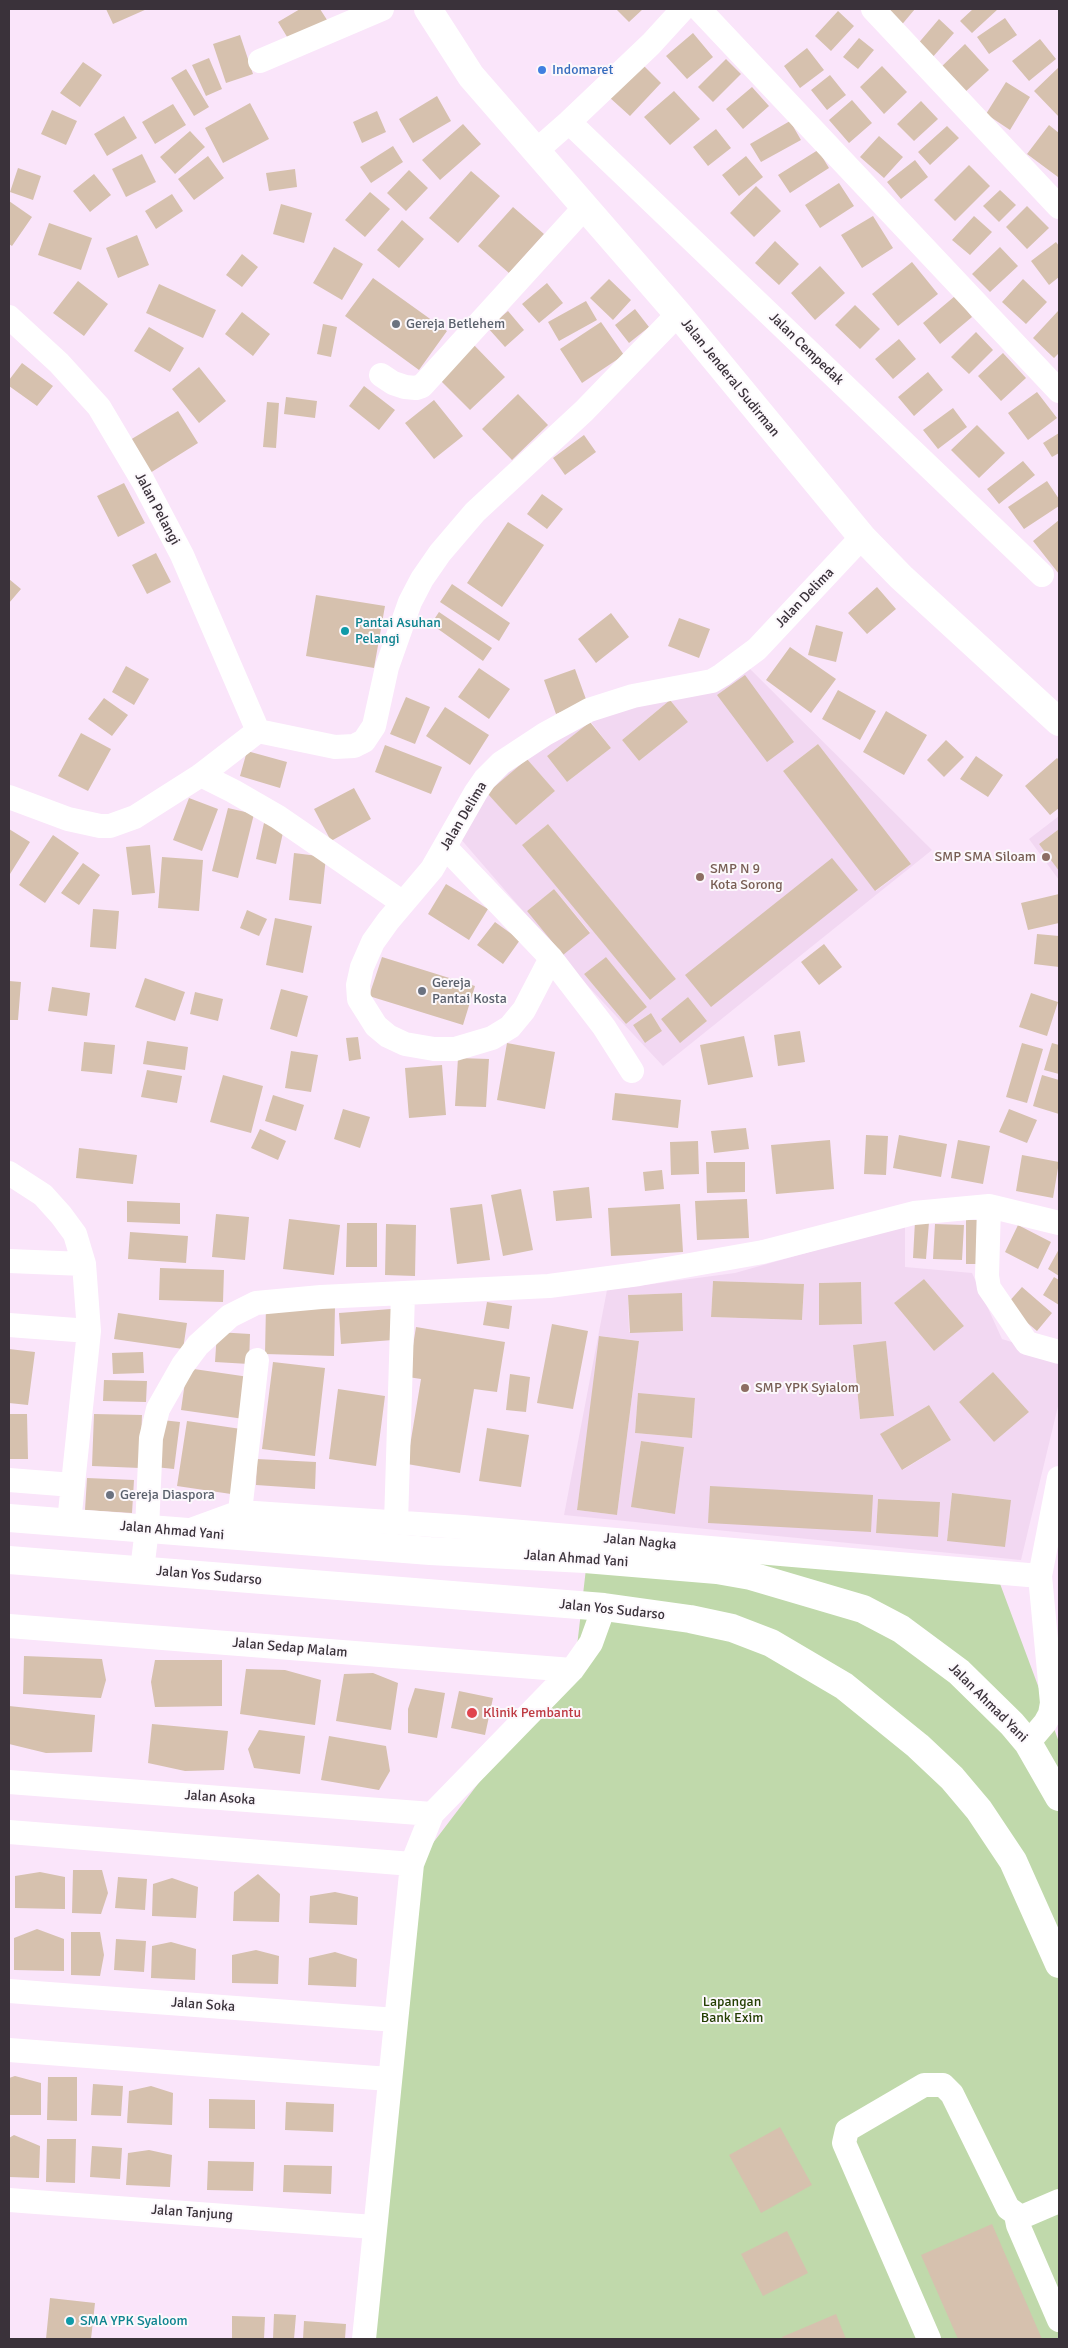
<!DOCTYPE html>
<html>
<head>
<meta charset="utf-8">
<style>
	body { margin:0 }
	#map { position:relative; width:1068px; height:2348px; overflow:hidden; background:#fae5fa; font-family:Signika,sans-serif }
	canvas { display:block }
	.frame { position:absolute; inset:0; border:10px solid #3a323a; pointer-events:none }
</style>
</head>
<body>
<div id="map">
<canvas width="1068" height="2348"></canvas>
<div class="frame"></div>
</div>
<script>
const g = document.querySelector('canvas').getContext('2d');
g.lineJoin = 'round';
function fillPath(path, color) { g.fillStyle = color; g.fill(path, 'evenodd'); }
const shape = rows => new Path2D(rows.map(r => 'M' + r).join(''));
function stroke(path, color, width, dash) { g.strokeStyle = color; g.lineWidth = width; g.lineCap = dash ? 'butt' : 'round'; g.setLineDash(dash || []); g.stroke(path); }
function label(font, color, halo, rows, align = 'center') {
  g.font = font + ' Signika,sans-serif'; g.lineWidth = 4; g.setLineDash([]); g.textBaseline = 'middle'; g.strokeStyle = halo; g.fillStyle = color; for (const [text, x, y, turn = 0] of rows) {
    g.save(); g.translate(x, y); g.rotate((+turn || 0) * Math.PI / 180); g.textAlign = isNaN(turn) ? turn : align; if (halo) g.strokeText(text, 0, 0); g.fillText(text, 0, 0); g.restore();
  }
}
fillPath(shape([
	[746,665,932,850,663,1066,587,985,459,837,485,784,592,716],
	[670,700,688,722,639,761,622,740],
	[591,722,611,748,567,782,547,756],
	[818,744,911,864,876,891,783,771],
	[527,759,555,791,516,825,488,793],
	[548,824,676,979,650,1000,523,845],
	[554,889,590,932,590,933,527,911],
	[606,957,647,1007,626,1024,584,974],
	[688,997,707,1021,680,1042,661,1019],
	[651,1013,662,1031,645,1043,633,1025],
	[1059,816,1059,829,1039,844,1059,871,1059,880,1029,839],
	[905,1225,905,1267,972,1273,1002,1339,1059,1357,1059,1402,1021,1560,564,1515,607,1290,735,1273],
	[924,1279,964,1326,934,1351,894,1303],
	[713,1281,804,1284,802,1320,711,1317],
	[861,1282,862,1324,819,1325,819,1283],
	[682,1293,683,1331,629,1332,628,1295],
	[600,1336,639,1341,617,1515,577,1510],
	[886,1342,894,1416,860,1419,853,1345],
	[993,1372,1029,1412,994,1442,959,1402],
	[638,1394,695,1398,692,1438,635,1433],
	[929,1405,951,1440,903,1470,881,1434],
	[641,1441,684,1447,675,1514,632,1507],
	[952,1493,1010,1500,1005,1547,947,1540],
	[878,1499,940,1502,938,1537,876,1533]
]), '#f2d8f2');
fillPath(shape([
	[590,1534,999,1581,1059,1742,1059,2339,368,2339,417,1864,576,1655]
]), '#c0d9ab');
fillPath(shape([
	[106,9,147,9,113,24],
	[300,9,320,9,329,23,292,45,278,22],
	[616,9,643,9,629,22],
	[883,9,915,9,899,28],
	[973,9,998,9,972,33,960,21],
	[838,11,854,26,831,51,815,36],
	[1005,18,1017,35,989,54,977,37],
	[939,19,954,33,931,59,916,46],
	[693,33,713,57,687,79,666,56],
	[240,35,253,74,226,83,213,44],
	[859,38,874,50,858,69,843,57],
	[1040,39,1056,59,1029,81,1012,61],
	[965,44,989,70,963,94,939,69],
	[807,48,824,70,800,88,784,66],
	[209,58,222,89,206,96,192,65],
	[726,59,741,74,713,102,698,87],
	[83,62,102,75,80,107,60,93],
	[641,63,661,83,630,116,609,97],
	[882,66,907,92,884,114,860,87],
	[1059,67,1059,117,1034,91],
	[186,69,209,107,194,116,171,78],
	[830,75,846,95,827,110,811,90],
	[1006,82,1030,97,1010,130,986,114],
	[752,87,769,106,743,129,726,109],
	[674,91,700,119,670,145,644,117],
	[437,96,451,121,413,143,399,119],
	[852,100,872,123,849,143,829,120],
	[921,101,938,119,914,141,897,124],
	[250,103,269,139,223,163,205,128],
	[173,104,186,125,155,144,142,122],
	[52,110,77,121,66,145,41,134],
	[377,111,386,132,362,143,353,122],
	[124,116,137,138,107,156,94,134],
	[790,121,801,140,761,162,750,144],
	[463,124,481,144,440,180,422,160],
	[1049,125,1059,133,1058,177,1027,154],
	[947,126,959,138,930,165,918,152],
	[716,129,731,148,708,166,693,147],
	[190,131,205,147,175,174,160,157],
	[879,136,903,157,884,178,860,157],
	[393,146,403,162,371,183,360,167],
	[818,150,829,168,790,193,778,175],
	[142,154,156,182,126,197,112,169],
	[208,156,224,178,194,200,178,179],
	[746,156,763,177,739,196,722,175],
	[915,160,928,177,901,199,887,182],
	[969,165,990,186,955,221,934,200],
	[18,168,41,176,33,200,10,192],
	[295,169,297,187,269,191,266,173],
	[409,170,428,188,406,211,387,193],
	[471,171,500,196,458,243,429,218],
	[94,174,111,195,90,212,73,191],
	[839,183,854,206,820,228,805,205],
	[756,186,781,211,754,237,730,213],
	[1000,190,1016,205,999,222,983,206],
	[370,192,390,209,365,237,345,220],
	[172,194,183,211,156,229,145,211],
	[9,201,32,217,12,246,9,244],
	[281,204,312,213,304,243,273,234],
	[1027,206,1049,228,1027,249,1006,227],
	[513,207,544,234,509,273,478,246],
	[873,216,893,248,862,268,841,235],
	[974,216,992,232,970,255,952,240],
	[402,220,424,239,399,268,377,250],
	[49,223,92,238,81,270,38,255],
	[137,235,149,265,118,278,106,248],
	[775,241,799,264,779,285,755,263],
	[1056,242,1059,246,1059,277,1049,285,1031,261],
	[334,247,363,264,342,300,313,283],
	[1000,247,1018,266,990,292,972,274],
	[242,254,258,267,242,287,226,275],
	[912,262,938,294,898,326,872,294],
	[820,266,845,293,815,320,791,293],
	[373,278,447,331,419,370,345,316],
	[609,279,631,300,613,320,590,298],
	[1023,279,1047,302,1026,324,1002,302],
	[78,281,108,304,84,336,53,313],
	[547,283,563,303,539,323,522,304],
	[159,284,216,310,203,338,146,313],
	[955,296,972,317,940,344,923,323],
	[586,301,597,320,559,341,548,322],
	[855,305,880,329,860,349,835,325],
	[635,309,649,327,629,343,615,325],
	[508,311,524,330,505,347,488,328],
	[1058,311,1059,353,1054,358,1033,338],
	[242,312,270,334,253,356,225,334],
	[601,322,624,355,582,383,560,349],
	[323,324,337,327,331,357,317,354],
	[149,327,184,348,170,372,134,351],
	[976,332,993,350,969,374,951,357],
	[899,339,916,359,893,379,875,359],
	[472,343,505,377,470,410,437,377],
	[1003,353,1026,378,1001,401,978,376],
	[22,363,53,386,37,406,9,386,9,380],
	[199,367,226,401,199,423,172,389],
	[928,372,943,390,914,416,898,397],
	[364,386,395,410,379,430,349,406],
	[1037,392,1057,418,1028,440,1008,413],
	[518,394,548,425,512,460,482,429],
	[286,397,317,401,315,418,284,414],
	[434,400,463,436,434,459,405,423],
	[267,402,279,403,276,448,263,447],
	[953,408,967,427,938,449,923,430],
	[178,411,198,443,150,473,130,440],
	[977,425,1005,453,979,478,951,450],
	[1059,433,1059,453,1052,457,1043,443],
	[584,435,596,452,565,475,553,458],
	[1023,461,1035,475,999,504,987,489],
	[1047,481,1059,499,1059,506,1024,529,1008,507],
	[124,483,145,523,118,537,97,496],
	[542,494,563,509,547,529,527,514],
	[1059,520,1059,574,1033,541],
	[508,522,544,545,502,607,467,583],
	[156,553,171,582,147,594,132,565],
	[9,579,21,589,9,603],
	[452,584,510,623,499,641,440,602],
	[877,587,896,609,867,634,848,613],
	[316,595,385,606,374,668,306,656],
	[439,612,492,648,483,661,431,624],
	[611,613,629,637,596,663,578,639],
	[679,618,710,629,699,658,668,646],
	[816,625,843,632,836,662,808,655],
	[790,647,836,679,811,713,766,680],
	[126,666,149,679,134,705,112,692],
	[479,668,510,689,489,719,458,697],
	[575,669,587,702,556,714,544,680],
	[745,675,794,742,767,762,717,695],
	[838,690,876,711,860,740,822,719],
	[406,697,430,707,415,744,390,734],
	[104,698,128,715,112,736,88,719],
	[670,700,688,722,639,761,622,740],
	[445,707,489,735,470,765,426,736],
	[886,711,927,735,904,775,863,752],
	[590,722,611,748,567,782,547,756],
	[81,733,111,749,88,791,58,776],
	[946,740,964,757,944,777,927,760],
	[818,744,911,864,875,891,783,771],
	[385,745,442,767,431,794,375,772],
	[247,751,287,762,280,788,240,776],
	[976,756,1003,775,988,797,960,779],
	[1057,758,1059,760,1059,808,1050,815,1025,786],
	[527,759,555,791,516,825,487,793],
	[354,788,371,819,331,841,314,809],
	[189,798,218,809,202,851,173,840],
	[228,808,254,814,238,878,212,871],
	[264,823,284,828,276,864,256,859],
	[548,824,676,979,650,1000,522,845],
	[9,829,30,842,10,874,9,873],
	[1059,829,1059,871,1039,844],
	[53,835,79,853,45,903,19,885],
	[150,845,155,893,132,895,126,847],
	[294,853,326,857,321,904,289,900],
	[162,857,203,860,199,911,158,908],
	[832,858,858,890,711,1007,685,975],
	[83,863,100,875,79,905,61,893],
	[446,884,488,909,469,940,428,914],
	[554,889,590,933,563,955,527,911],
	[1059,894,1059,923,1028,930,1021,903],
	[93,909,119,911,116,949,90,947],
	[247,910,267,919,259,936,240,928],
	[275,918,312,926,303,973,266,965],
	[495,922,520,940,503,964,477,945],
	[1037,934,1059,936,1059,967,1034,964],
	[824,944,842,967,819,985,801,962],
	[382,957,475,986,463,1025,369,996],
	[606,957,647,1007,626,1024,584,974],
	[145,978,185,992,175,1021,135,1007],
	[9,981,21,982,18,1020,9,1020],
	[52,987,90,993,87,1016,48,1011],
	[281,989,308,996,297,1037,270,1029],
	[195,992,223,999,218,1021,190,1014],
	[1031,993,1058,1002,1047,1036,1019,1027],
	[688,997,707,1021,680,1043,661,1019],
	[651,1013,662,1031,645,1043,633,1025],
	[800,1031,805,1062,778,1066,774,1035],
	[744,1036,753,1077,708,1085,700,1045],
	[358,1037,361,1059,349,1061,346,1038],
	[147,1041,188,1047,185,1070,143,1064],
	[84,1042,115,1045,112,1074,81,1071],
	[507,1043,555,1052,545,1109,497,1100],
	[1022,1043,1043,1049,1027,1103,1006,1097],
	[1052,1043,1059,1045,1059,1074,1044,1070],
	[291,1051,318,1055,311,1092,285,1088],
	[458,1058,489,1059,486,1107,455,1106],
	[442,1065,446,1115,409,1118,405,1068],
	[147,1070,182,1076,177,1103,141,1097],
	[223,1075,263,1086,251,1133,210,1122],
	[1042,1075,1059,1080,1059,1114,1033,1106],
	[615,1093,681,1100,678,1128,612,1120],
	[273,1095,304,1105,296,1131,265,1121],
	[343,1109,370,1117,360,1148,334,1139],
	[1009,1109,1037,1120,1027,1143,999,1132],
	[746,1128,749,1149,714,1153,711,1131],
	[260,1129,286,1141,278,1160,251,1148],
	[866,1135,888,1136,886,1175,864,1174],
	[899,1135,947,1144,941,1177,893,1168],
	[830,1140,834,1189,776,1194,771,1145],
	[958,1140,990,1146,983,1184,951,1178],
	[698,1141,699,1174,671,1175,670,1142],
	[79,1148,137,1155,133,1184,76,1178],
	[1022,1155,1059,1162,1053,1198,1016,1191],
	[706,1162,745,1162,745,1192,707,1193],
	[662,1170,664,1189,645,1191,643,1172],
	[589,1187,592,1218,556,1221,553,1191],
	[521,1189,533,1250,503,1256,491,1195],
	[747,1199,749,1238,697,1240,695,1201],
	[127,1201,180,1203,180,1224,127,1222],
	[482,1204,490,1260,457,1264,450,1208],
	[680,1204,683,1252,611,1256,608,1208],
	[216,1214,249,1217,245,1260,212,1257],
	[289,1219,340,1225,334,1275,283,1269],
	[966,1220,979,1220,979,1264,966,1264],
	[915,1221,929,1222,926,1259,913,1258],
	[347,1223,377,1223,377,1267,346,1267],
	[386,1224,416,1225,415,1276,385,1275],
	[935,1224,964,1225,962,1260,933,1259],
	[1018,1225,1051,1242,1038,1269,1005,1252],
	[130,1232,188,1236,186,1263,128,1259],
	[1059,1249,1059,1276,1048,1269],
	[160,1268,224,1270,223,1302,159,1300],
	[1054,1277,1059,1280,1059,1305,1043,1295],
	[924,1279,964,1326,934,1351,894,1303],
	[713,1281,804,1284,802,1320,711,1317],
	[861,1282,862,1324,819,1325,819,1283],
	[1022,1287,1052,1313,1037,1331,1006,1305],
	[682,1293,683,1331,630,1333,628,1295],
	[487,1302,512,1306,509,1329,483,1325],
	[266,1305,335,1307,334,1356,265,1354],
	[391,1309,393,1340,341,1344,339,1313],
	[118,1313,187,1323,183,1349,114,1339],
	[552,1324,588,1331,573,1409,537,1403],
	[416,1327,505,1342,497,1392,474,1389,460,1473,407,1464,421,1379,408,1377],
	[217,1332,250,1334,249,1364,215,1362],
	[599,1336,639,1341,617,1515,577,1510],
	[886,1341,894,1416,860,1419,853,1345],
	[9,1349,35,1352,28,1405,9,1403],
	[143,1352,144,1373,113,1374,112,1353],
	[273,1362,325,1368,315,1456,262,1449],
	[187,1368,249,1377,244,1419,181,1410],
	[993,1372,1029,1412,994,1442,959,1402],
	[510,1374,530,1377,526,1412,506,1410],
	[104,1380,147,1381,146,1402,103,1401],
	[338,1389,385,1396,376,1466,329,1459],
	[638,1393,695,1398,692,1438,635,1433],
	[929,1405,951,1440,902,1470,880,1434],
	[9,1414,27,1414,28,1459,9,1459],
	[94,1414,142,1415,140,1468,92,1466],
	[162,1420,180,1422,174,1469,155,1467],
	[187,1421,241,1429,231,1494,177,1486],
	[487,1428,529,1435,521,1487,479,1481],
	[641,1441,684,1447,675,1514,631,1507],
	[257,1459,316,1462,315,1489,256,1485],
	[87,1478,134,1480,132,1513,85,1510],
	[710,1486,873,1495,871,1532,708,1523],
	[952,1493,1011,1500,1005,1547,947,1541],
	[878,1499,940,1502,938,1537,876,1533],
	[24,1656,102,1659,106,1680,101,1698,23,1694],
	[155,1660,222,1660,222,1706,155,1707,151,1682],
	[246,1669,285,1670,321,1680,315,1725,240,1714],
	[373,1673,398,1683,391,1730,336,1721,344,1674],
	[415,1688,445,1693,437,1738,408,1733,408,1709],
	[459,1691,493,1698,485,1735,451,1728],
	[9,1706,95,1715,92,1752,46,1753,9,1744],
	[152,1724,228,1731,224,1770,185,1771,148,1763],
	[259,1730,305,1736,300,1774,254,1768,248,1749],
	[329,1736,386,1746,390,1771,379,1790,321,1780],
	[73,1870,102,1870,108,1893,101,1914,72,1913],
	[40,1872,65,1877,65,1909,15,1908,15,1876],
	[258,1874,280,1894,279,1922,233,1921,234,1892],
	[118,1877,147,1879,145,1910,115,1908],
	[172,1878,198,1887,196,1918,152,1916,153,1884],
	[335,1892,358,1897,357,1925,309,1923,310,1896],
	[37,1929,64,1939,64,1971,14,1970,14,1938],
	[71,1932,100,1932,104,1955,100,1976,71,1975],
	[116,1939,146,1941,144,1972,114,1970],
	[171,1942,196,1949,195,1980,151,1978,152,1946],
	[256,1950,279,1956,278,1984,232,1983,232,1955],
	[335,1952,357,1959,356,1987,308,1985,309,1958],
	[15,2076,41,2083,41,2115,9,2115,9,2078],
	[48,2077,77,2077,77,2121,47,2120],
	[93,2084,123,2086,121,2116,91,2115],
	[151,2086,173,2093,172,2125,127,2123,129,2091],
	[209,2099,255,2100,255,2129,209,2128],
	[286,2102,334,2104,333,2132,285,2130],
	[780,2127,812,2185,761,2213,729,2155],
	[14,2135,40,2146,39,2178,9,2177,9,2138],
	[47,2139,76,2139,75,2183,46,2182],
	[92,2146,122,2148,120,2179,90,2177],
	[149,2150,172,2155,170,2187,126,2185,128,2153],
	[208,2161,254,2162,253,2191,207,2190],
	[284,2165,332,2166,331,2194,283,2192],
	[992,2224,1042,2339,958,2339,921,2255],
	[787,2231,808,2273,763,2296,741,2254],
	[50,2298,95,2303,91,2339,46,2339],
	[274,2314,296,2315,294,2339,273,2339],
	[836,2314,846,2339,783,2339,782,2337],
	[232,2316,265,2317,264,2339,232,2339],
	[304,2321,346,2324,345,2339,303,2339]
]), '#d6c1ae');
stroke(shape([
	[699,9,1059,391],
	[873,9,1059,207],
	[260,61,382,9],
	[569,122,1042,575],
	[536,151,569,122,651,44,683,9],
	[9,317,59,363,99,407,143,481,182,555,258,731],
	[381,375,393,383,405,387,416,388,422,386,585,207],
	[201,775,233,791,278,817,403,903],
	[9,797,68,819,100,826,110,826,135,817,201,775,258,731,335,747,354,746,364,741,374,726,387,667,410,602,422,579,440,553,475,512,584,411,678,314],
	[445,847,551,958,604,1027,632,1071],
	[551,958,524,1010,510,1027,492,1038,455,1049,434,1049,405,1044,388,1036,376,1026,359,999,358,985,362,967,373,942,388,921,432,869,476,792,485,779,501,763,545,734,589,710,633,696,712,681,722,675,757,649,862,537],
	[9,1173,43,1195,61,1215,75,1234,84,1264,89,1331,69,1522],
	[989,1206,987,1276,989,1288,1027,1343,1059,1352],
	[9,1261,84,1264],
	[9,1325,89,1331],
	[9,1480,73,1485],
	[240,1512,257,1360],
	[396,1523,403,1294],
	[188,1531,240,1512,463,1527,1040,1576],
	[142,1570,147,1529,151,1438,158,1409,183,1365,198,1345,230,1316,256,1303,321,1297,549,1286,639,1274,763,1252,914,1213,989,1206,1059,1223],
	[9,1626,572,1670],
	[1028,1743,1045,1723,1050,1714,1052,1703,1040,1576,1059,1478],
	[9,1782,432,1814],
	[9,1832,412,1864],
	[9,1991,396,2020],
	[9,2050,389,2079],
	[9,2200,374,2227],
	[1019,2216,1017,2220,1018,2225,1059,2320],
	[364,2339,412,1864,432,1814,572,1670,591,1643,604,1607],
	[929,2339,844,2143,847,2130,924,2085,943,2085,952,2094,1008,2208,1019,2216,1024,2216,1059,2201]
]), '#fff', 24);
stroke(shape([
	[428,9,471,76,678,314,862,537,901,577,1059,722]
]), '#fff', 28);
stroke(shape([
	[9,1518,430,1551,585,1559,717,1570,751,1576,863,1609,901,1629,959,1672,1012,1724,1028,1743,1059,1797],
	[9,1560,604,1607,690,1619,732,1628,771,1643,844,1686,918,1746,952,1778,979,1810,1013,1861,1059,1964]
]), '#fff', 28);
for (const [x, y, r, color] of [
	[542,70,5,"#3f7fe0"],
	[396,324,5,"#6b7280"],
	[345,631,5,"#0f9aa8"],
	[1046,857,5,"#8d6e63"],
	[700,877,5,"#8d6e63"],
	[422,991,5,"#6b7280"],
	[745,1388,5,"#8d6e63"],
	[110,1495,5,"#6b7280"],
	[472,1713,6,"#e0444e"],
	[70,2321,5,"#0f9aa8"]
]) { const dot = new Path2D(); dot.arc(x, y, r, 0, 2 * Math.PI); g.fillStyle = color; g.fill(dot); stroke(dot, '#fcf8fc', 2); }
label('14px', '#366cbe', '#fcf8fc', [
	["Indomaret",552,70]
], 'left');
label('14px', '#5b616d', '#fcf8fc', [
	["Gereja Betlehem",406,324],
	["Gereja",432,983],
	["Pantai Kosta",432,999],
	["Gereja Diaspora",120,1495]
], 'left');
label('14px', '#3a323a', '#fcf8fc', [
	["Jalan Cempedak",806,349,44],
	["Jalan Jenderal Sudirman",730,378,51],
	["Jalan Pelangi",157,509,62],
	["Jalan Delima",805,598,-46],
	["Jalan Delima",464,816,-59],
	["Jalan Ahmad Yani",172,1531,5],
	["Jalan Nagka",640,1542,5],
	["Jalan Ahmad Yani",576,1559,4],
	["Jalan Yos Sudarso",209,1576,5],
	["Jalan Yos Sudarso",612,1610,6],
	["Jalan Sedap Malam",290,1648,5],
	["Jalan Ahmad Yani",988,1703,45],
	["Jalan Asoka",220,1798,4],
	["Jalan Soka",203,2005,4],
	["Jalan Tanjung",192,2213,4]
]);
label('14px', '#0d838f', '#fcf8fc', [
	["Pantai Asuhan",355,623],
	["Pelangi",355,639],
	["SMA YPK Syaloom",80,2321]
], 'left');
label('14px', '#785e54', '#fcf8fc', [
	["SMP SMA Siloam",1036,857,"right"],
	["SMP N 9",710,869],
	["Kota Sorong",710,885],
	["SMP YPK Syialom",755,1388]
], 'left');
label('14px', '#be3a42', '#fcf8fc', [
	["Klinik Pembantu",483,1713]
], 'left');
label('14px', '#243e02', '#fcf8fc', [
	["Lapangan",732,2002],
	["Bank Exim",732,2018]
]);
</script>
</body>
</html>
